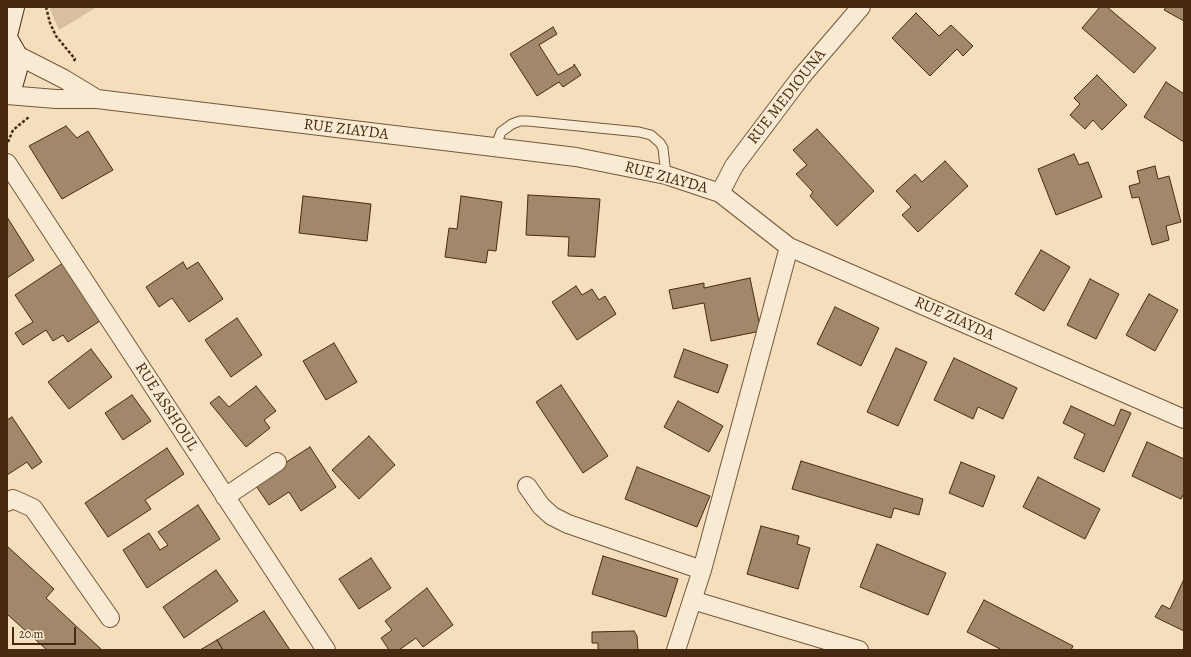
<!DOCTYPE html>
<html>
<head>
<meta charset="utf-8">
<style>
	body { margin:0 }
	#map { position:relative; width:1191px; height:657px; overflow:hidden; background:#f4debc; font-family:Alegreya,serif }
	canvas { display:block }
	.frame { position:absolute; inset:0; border:8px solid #482a12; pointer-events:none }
	.scale { position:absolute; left:12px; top:627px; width:64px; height:18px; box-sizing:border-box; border:2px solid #482a12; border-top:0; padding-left:5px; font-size:12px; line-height:14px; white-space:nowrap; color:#482a12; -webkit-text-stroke:3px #f8ead3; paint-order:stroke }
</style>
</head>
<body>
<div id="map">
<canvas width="1191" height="657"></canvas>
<div class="frame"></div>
<div class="scale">20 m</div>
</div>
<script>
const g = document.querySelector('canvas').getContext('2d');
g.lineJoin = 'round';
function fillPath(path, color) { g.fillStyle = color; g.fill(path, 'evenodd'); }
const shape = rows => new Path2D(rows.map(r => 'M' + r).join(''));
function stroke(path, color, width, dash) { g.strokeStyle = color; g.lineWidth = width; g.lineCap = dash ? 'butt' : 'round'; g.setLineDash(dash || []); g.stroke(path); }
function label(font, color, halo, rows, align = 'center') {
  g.font = font + ' Alegreya,serif'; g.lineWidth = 4; g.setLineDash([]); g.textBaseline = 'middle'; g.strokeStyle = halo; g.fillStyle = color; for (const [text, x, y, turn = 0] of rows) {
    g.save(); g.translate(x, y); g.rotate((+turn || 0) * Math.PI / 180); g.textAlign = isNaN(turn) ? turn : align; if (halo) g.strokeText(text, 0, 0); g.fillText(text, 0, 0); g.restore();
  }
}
fillPath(shape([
	[54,7,97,7,59,30,50,9]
]), '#d7bf9f');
const building = shape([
	[1100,7,1107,7,1156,48,1134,73,1082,28,1100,7],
	[1166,7,1184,7,1184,21,1164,10,1166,7],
	[916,13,939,36,951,25,973,46,963,56,957,49,930,76,892,38,916,13],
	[553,27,557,34,539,45,558,75,574,66,574,64,581,75,563,87,559,82,537,96,510,54,553,27],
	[1097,75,1127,105,1102,130,1093,120,1085,129,1070,115,1080,104,1074,98,1097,75],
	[1166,82,1184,94,1184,142,1144,117,1166,82],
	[66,126,77,138,88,131,113,170,62,199,29,146,66,126],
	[817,129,874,191,837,226,810,196,813,192,796,174,807,165,793,150,817,129],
	[1074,154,1079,165,1088,162,1102,197,1056,215,1038,169,1074,154],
	[945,161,968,186,918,232,902,215,911,207,896,191,915,174,922,182,945,161],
	[1155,166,1158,179,1169,176,1181,222,1166,226,1169,240,1152,245,1139,197,1132,198,1129,186,1140,183,1137,171,1155,166],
	[528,195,600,199,595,257,568,256,569,237,526,235,528,195],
	[303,196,371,204,367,241,299,233,303,196],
	[461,196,502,202,496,251,488,250,486,263,445,257,449,228,457,229,461,196],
	[7,217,34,260,7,278,7,217],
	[1041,250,1070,267,1044,311,1015,294,1041,250],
	[183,262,187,269,198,262,223,299,189,322,172,298,159,307,146,287,183,262],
	[63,263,103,319,68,342,63,335,53,341,46,330,23,345,15,333,33,322,15,295,63,263],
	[750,278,761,331,711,341,704,303,673,309,669,290,704,283,704,288,750,278],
	[1090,279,1119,294,1096,339,1067,325,1090,279],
	[576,286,582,295,592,289,599,300,605,296,616,314,577,340,552,302,576,286],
	[1149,294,1178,310,1155,351,1126,335,1149,294],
	[835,307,879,328,861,366,817,344,835,307],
	[237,318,262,355,231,377,205,340,237,318],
	[334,343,357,382,326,400,303,361,334,343],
	[896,348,927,362,898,426,867,412,896,348],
	[91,349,112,377,69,409,48,382,91,349],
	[684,349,728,365,718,393,674,377,684,349],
	[954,358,1017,388,1003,419,978,407,973,419,934,400,954,358],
	[561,385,608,456,583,473,536,402,561,385],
	[256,386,276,411,264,420,270,428,246,447,210,403,219,396,229,407,256,386],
	[132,395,151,421,123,440,105,413,132,395],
	[678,401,723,426,709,452,664,427,678,401],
	[1071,406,1114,426,1121,409,1131,413,1104,472,1074,458,1085,434,1063,423,1071,406],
	[12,417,42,462,32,469,27,462,7,475,7,420,12,417],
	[369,436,395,465,359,499,332,470,369,436],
	[1147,442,1184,459,1184,493,1181,499,1132,476,1147,442],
	[310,447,336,487,301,511,289,492,269,505,252,480,274,470,310,447],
	[167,448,184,474,145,500,151,509,108,537,85,503,167,448],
	[801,461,923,499,919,515,894,508,891,518,792,489,801,461],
	[961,462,995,476,983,507,949,493,961,462],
	[637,467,710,496,697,527,625,499,637,467],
	[1038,477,1100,509,1085,539,1023,507,1038,477],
	[198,505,220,539,147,588,123,550,149,533,160,550,168,545,158,532,198,505],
	[761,526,799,536,797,544,810,548,798,589,747,574,761,526],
	[877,544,946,573,928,615,860,587,877,544],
	[7,546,54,589,46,598,102,650,47,650,7,614,7,546],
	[603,556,678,579,666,617,592,594,603,556],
	[371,558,391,588,359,609,339,579,371,558],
	[216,570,238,601,184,638,163,607,216,570],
	[1184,579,1184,631,1155,617,1162,605,1170,609,1184,579],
	[427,588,453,625,423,647,416,638,399,650,389,650,381,638,392,630,385,621,427,588],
	[984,600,1073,646,1071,650,1002,650,967,632,984,600],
	[264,611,290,650,223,650,217,640,264,611],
	[634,631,637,636,638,650,598,650,598,643,592,643,592,632,634,631],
	[217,640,223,650,200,650,217,640]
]);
fillPath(building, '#a1886a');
stroke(building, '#482a12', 1);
const service = shape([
	[495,148,501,132,512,124,520,121,528,121,639,132,651,135,660,143,663,148,666,175]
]);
const minor = shape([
	[15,54,64,79,97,99],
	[7,95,56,99,97,99,576,157,666,175,720,193,789,247,1184,419],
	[7,163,326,650],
	[720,193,734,166,801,77,861,7],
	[527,486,541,506,552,516,568,524,702,570],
	[225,497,277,462],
	[7,502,13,499,33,508,110,618],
	[692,600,859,650],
	[676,650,702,570,789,247]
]);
const secondary = shape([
	[7,31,13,7],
	[7,40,15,54,16,69,12,83,7,90]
]);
stroke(service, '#73573c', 11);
stroke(minor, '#73573c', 20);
stroke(secondary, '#482a12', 24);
stroke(shape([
	[46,7,50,23,56,36,75,59,73,62],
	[8,142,13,130,29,117]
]), '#482a12', 2.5, [3, 2]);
stroke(service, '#f8ead3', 9);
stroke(minor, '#f8ead3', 18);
stroke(secondary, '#f8ead3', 22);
label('16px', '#482a12', '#f8ead3', [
	["RUE MEDIOUNA",787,97,-52],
	["RUE ZIAYDA",346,130,7],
	["RUE ZIAYDA",666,178,15],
	["RUE ZIAYDA",954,319,24],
	["RUE ASSHOUL",166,407,57]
]);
</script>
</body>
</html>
